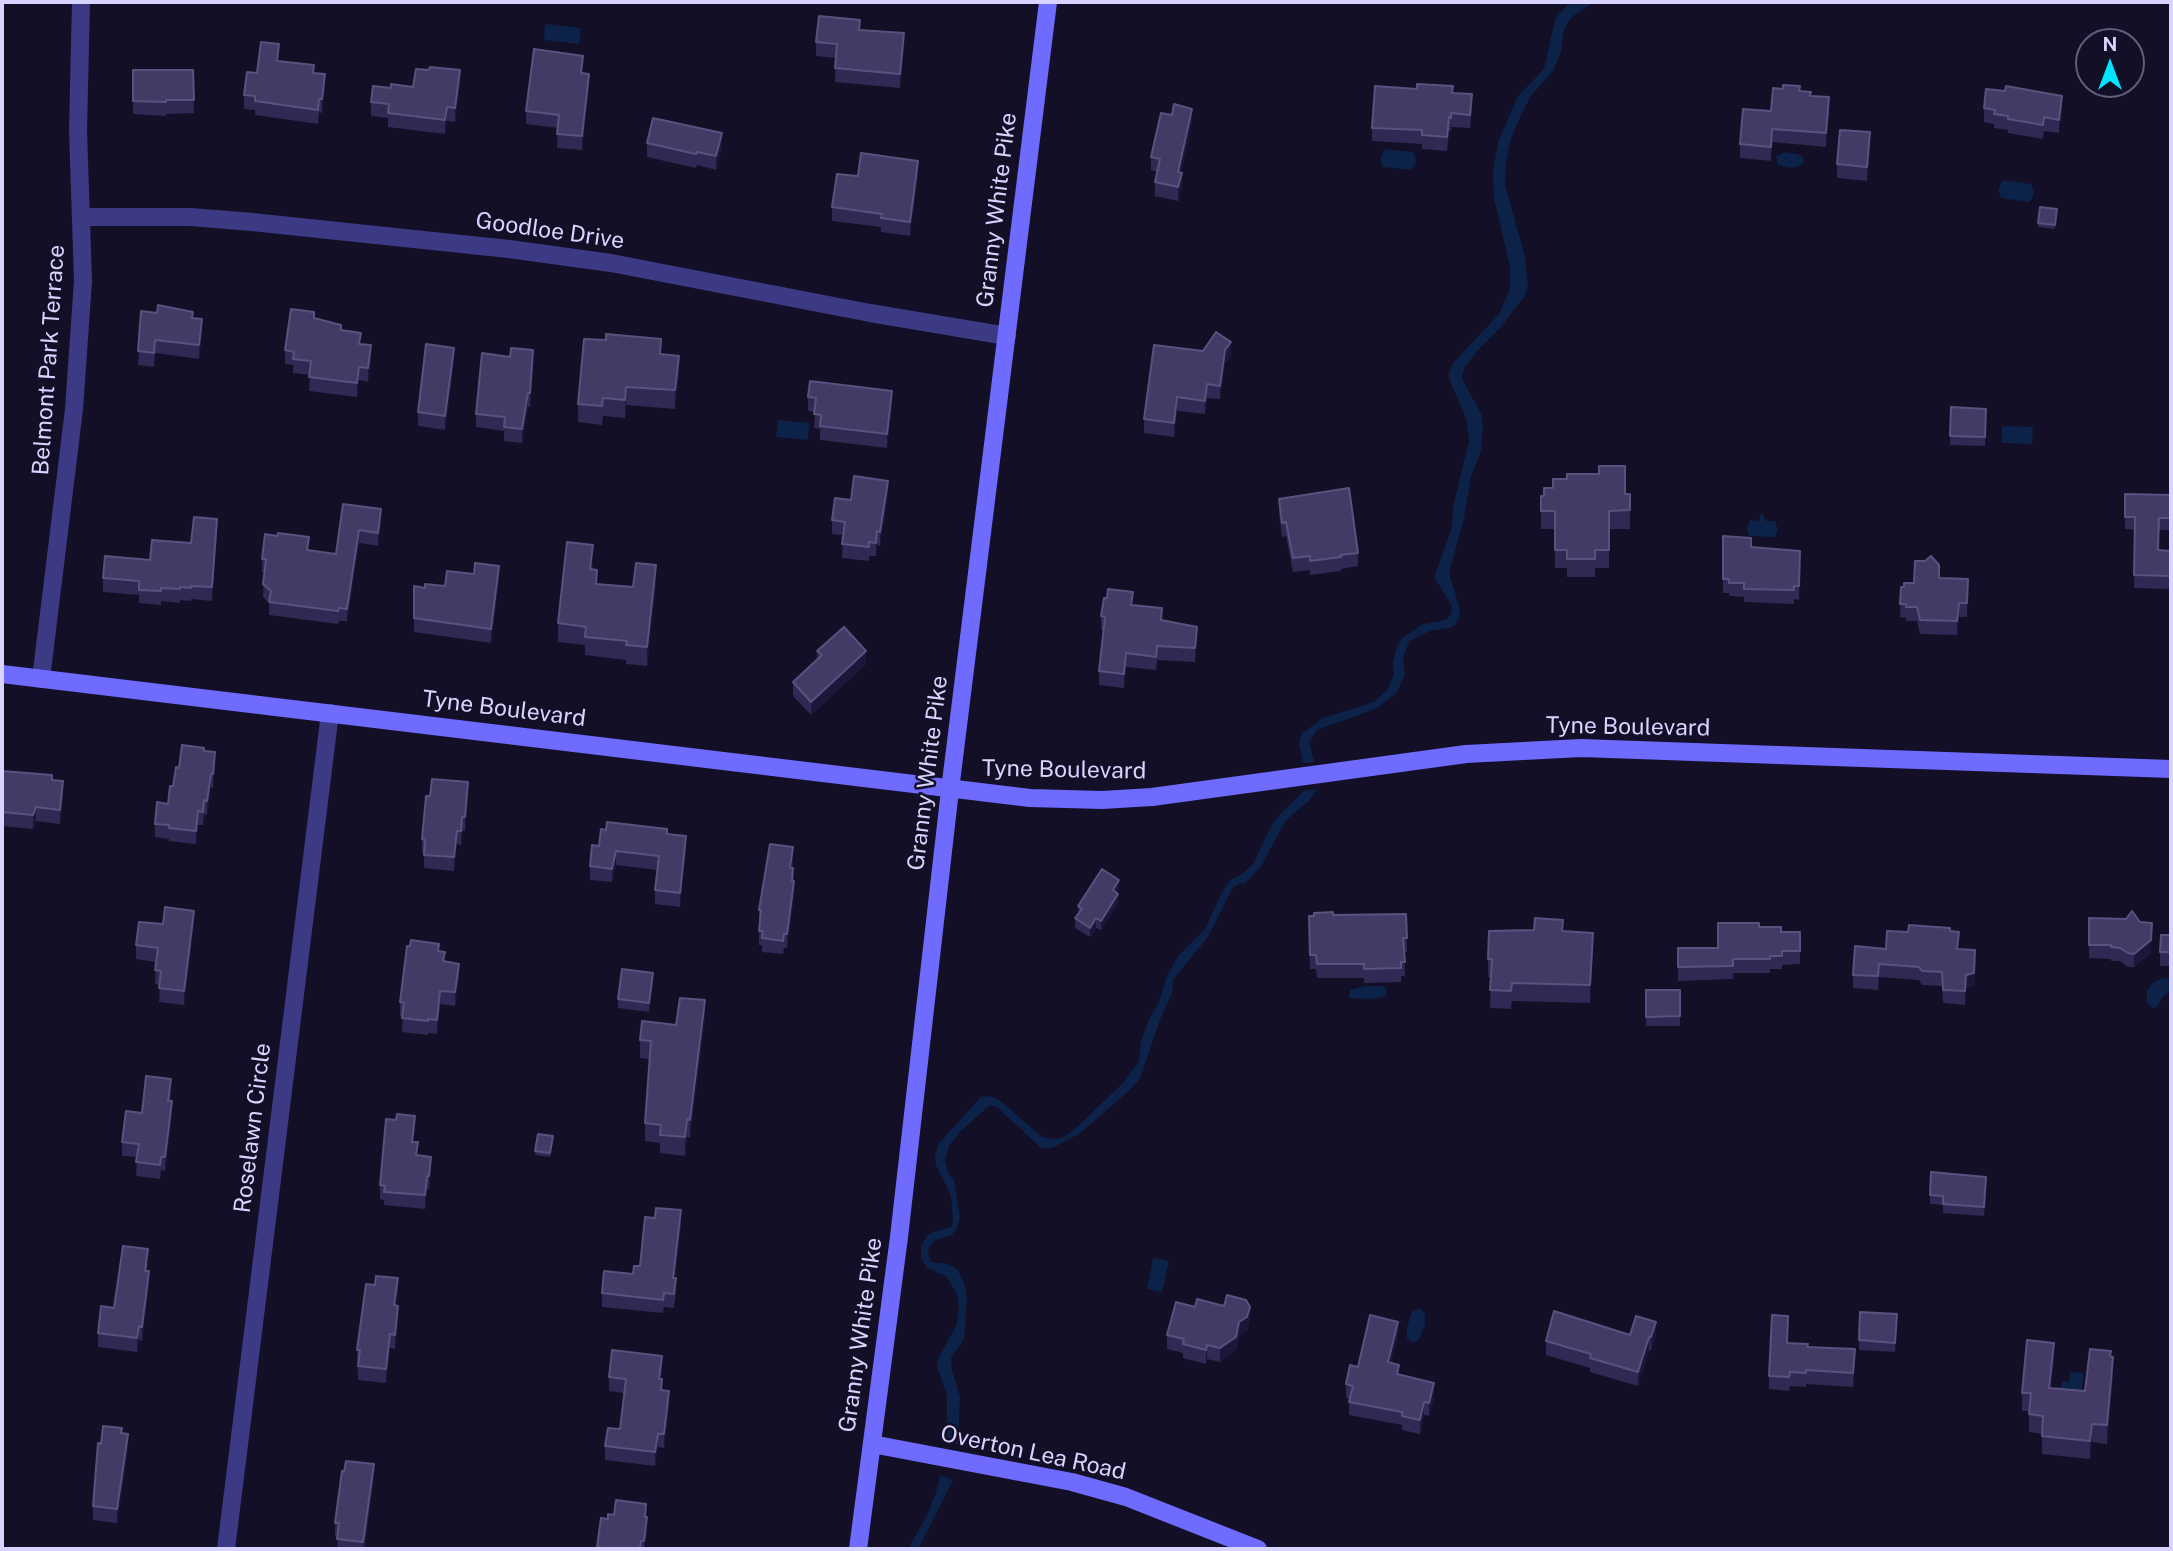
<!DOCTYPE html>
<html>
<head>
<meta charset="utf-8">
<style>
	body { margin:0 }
	#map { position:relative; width:2173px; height:1551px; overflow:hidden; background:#130f26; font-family:"Public Sans",sans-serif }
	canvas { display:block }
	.frame { position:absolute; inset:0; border:4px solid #d9d4ff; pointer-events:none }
	.north { position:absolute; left:2075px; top:28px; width:70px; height:70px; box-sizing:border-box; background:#130f26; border:2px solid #625e7d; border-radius:50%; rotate:0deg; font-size:19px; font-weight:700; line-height:28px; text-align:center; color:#d9d4ff }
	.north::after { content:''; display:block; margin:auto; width:24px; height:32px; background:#00e5ff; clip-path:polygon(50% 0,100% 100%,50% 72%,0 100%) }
</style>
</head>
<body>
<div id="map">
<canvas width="2173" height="1551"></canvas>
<div class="frame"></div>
<div class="north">N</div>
</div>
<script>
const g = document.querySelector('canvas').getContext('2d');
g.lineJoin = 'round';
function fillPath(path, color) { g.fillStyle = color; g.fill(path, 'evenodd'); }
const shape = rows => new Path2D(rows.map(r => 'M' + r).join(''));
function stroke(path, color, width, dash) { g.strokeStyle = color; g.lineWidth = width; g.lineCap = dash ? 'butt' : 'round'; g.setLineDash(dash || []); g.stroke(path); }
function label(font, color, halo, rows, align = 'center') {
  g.font = font + ' "Public Sans",sans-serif'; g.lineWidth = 5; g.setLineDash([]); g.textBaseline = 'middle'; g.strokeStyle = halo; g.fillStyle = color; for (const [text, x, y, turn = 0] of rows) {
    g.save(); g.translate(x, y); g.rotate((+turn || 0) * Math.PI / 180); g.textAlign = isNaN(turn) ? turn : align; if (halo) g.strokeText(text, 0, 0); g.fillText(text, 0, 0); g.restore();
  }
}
fillPath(shape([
	[1575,2,1594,2,1573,16,1567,23,1563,34,1561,52,1553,71,1531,96,1521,115,1511,138,1506,162,1505,185,1525,257,1528,288,1524,297,1501,327,1477,351,1465,367,1462,376,1464,383,1481,413,1483,425,1481,451,1471,477,1464,518,1450,569,1450,577,1460,609,1459,618,1455,625,1450,628,1430,631,1409,641,1403,658,1405,674,1397,693,1375,709,1317,730,1309,742,1314,762,1303,763,1299,744,1301,734,1323,718,1374,702,1387,690,1394,675,1393,663,1396,649,1401,639,1423,624,1446,620,1451,614,1452,607,1446,596,1434,577,1452,528,1453,507,1469,441,1466,419,1448,376,1453,363,1499,314,1510,289,1510,266,1494,199,1493,171,1498,142,1518,96,1544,69,1555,19,1567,5],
	[545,24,581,28,579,44,544,40],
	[1385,149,1413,152,1416,159,1415,165,1411,170,1383,167,1380,159],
	[1785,152,1801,155,1804,160,1802,165,1790,168,1778,165,1776,156],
	[2003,180,2031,184,2034,191,2033,197,2029,202,2001,198,1998,189],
	[778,420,809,423,808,440,776,437],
	[2002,426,2033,427,2032,444,2002,443],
	[1763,514,1766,521,1775,521,1778,530,1775,537,1749,536,1747,528,1750,520,1759,521,1760,515],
	[1305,790,1317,790,1309,801,1286,820,1260,868,1245,883,1238,884,1232,889,1208,937,1173,980,1172,993,1160,1020,1140,1079,1129,1091,1079,1134,1052,1148,1041,1148,997,1107,990,1105,961,1131,949,1146,945,1160,948,1172,954,1180,960,1217,957,1228,952,1235,935,1240,929,1247,928,1253,931,1262,948,1264,957,1269,964,1282,967,1297,964,1339,951,1358,952,1370,960,1397,958,1444,947,1440,947,1395,937,1367,938,1359,956,1326,959,1309,957,1294,946,1276,927,1268,921,1258,921,1246,926,1237,933,1232,951,1227,953,1221,951,1196,936,1165,935,1154,939,1143,981,1097,989,1096,1001,1101,1042,1137,1054,1139,1064,1137,1077,1127,1105,1100,1124,1082,1139,1061,1141,1041,1149,1019,1159,1002,1167,976,1178,956,1205,929,1222,892,1230,880,1241,875,1253,864,1271,826,1280,814],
	[2162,978,2171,979,2171,991,2163,996,2157,1007,2152,1008,2147,1003,2147,991,2153,983],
	[1366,986,1384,986,1387,991,1386,996,1371,999,1349,998,1350,990],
	[1153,1258,1169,1261,1162,1292,1147,1289],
	[1419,1308,1425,1314,1425,1326,1418,1341,1412,1343,1407,1338,1407,1327,1412,1312],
	[2070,1372,2084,1373,2081,1394,2057,1397,2058,1387,2061,1387,2062,1381,2069,1382],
	[940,1475,953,1480,918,1549,908,1549,926,1517,936,1493]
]), '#0c2248');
stroke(shape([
	[82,217,191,217,252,222,509,249,611,263,870,313,1007,336],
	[41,679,74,409,83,281,78,130,81,2],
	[226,1549,330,713]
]), '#3d3a85', 18);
stroke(shape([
	[2,674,1030,798,1102,800,1152,797,1466,754,1581,748,2171,769],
	[872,1444,1072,1482,1126,1497,1258,1549],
	[858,1549,899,1237,950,790,1048,2]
]), '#6f6bff', 18);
fillPath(shape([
	[860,30,904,47,900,88,835,82,836,58,816,56,816,42],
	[279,61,314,73,325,88,322,113,319,112,318,124,255,115,255,110,244,109,244,95,257,73],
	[133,70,193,70,194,113,166,114,166,116,133,114],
	[583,73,589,87,582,150,557,148,558,128,526,124,526,111],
	[460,84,455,122,447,121,445,134,388,127,388,118,371,116,371,102,391,88],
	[1800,91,1811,96,1829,111,1826,147,1772,142,1771,161,1740,158,1740,144,1771,111],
	[1453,93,1472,108,1470,128,1451,127,1451,131,1449,131,1447,151,1422,149,1422,144,1372,141,1372,128],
	[1984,108,2062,109,2059,133,2044,131,2043,139,2008,133,2008,130,1994,128,1994,124,1984,122],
	[1192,123,1181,172,1182,186,1178,201,1155,196,1155,182,1157,172,1151,170,1151,157],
	[647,143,722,147,716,170,697,165,696,168,647,157],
	[1870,146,1867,181,1837,178,1837,164],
	[918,174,910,236,881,232,881,227,832,221,832,207],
	[2057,214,2055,229,2038,227,2038,223],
	[141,311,193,318,202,333,199,359,155,353,154,367,138,365],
	[314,318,341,330,361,344,371,359,368,382,359,380,357,397,309,391,310,375,293,373,293,365,285,364,285,350],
	[661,354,679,374,675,409,626,405,625,418,603,416,602,425,578,422,578,404],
	[1231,356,1225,364,1220,399,1207,398,1205,414,1177,411,1174,437,1144,433,1144,419],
	[454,362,445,430,418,426,418,412],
	[533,364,530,407,528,407,522,443,504,441,504,431,476,427,476,414],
	[808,397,892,405,887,448,820,440,820,429,814,428,815,412,808,411],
	[1951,407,1986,409,1985,446,1950,445],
	[1567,479,1625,494,1630,494,1630,529,1609,529,1609,568,1595,568,1595,577,1567,577,1567,568,1555,568,1555,529,1541,529,1541,496,1544,496],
	[888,494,880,546,877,545,876,556,869,556,869,561,842,558,843,535,832,534,832,520,851,500],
	[2125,494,2171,495,2171,530,2159,530,2158,550,2171,551,2171,594,2171,589,2134,588,2135,530,2125,529],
	[1279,499,1358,553,1358,566,1341,569,1341,571,1310,575,1310,570,1293,572,1286,536,1282,537,1279,513],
	[343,504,381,522,378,546,359,543,347,621,339,621,338,624,269,615,269,603,263,597,264,572,262,572,262,559,309,550,336,554],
	[217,533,212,601,191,599,191,601,180,600,180,603,161,601,161,605,139,603,139,595,103,592,103,578],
	[1723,536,1751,547,1800,565,1799,600,1794,599,1794,604,1744,602,1744,597,1729,596,1729,593,1723,593],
	[593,563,592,569,597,584,633,587,656,583,647,666,626,664,626,660,585,655,585,645,558,642,558,623],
	[1939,578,1968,579,1967,617,1959,617,1957,635,1920,634,1917,621,1906,621,1906,618,1900,617,1901,587],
	[499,580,491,643,414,632,414,586,425,588,445,586],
	[1133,605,1162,620,1197,640,1195,662,1157,660,1156,670,1126,667,1124,688,1099,685,1099,671,1104,630,1101,630,1101,616],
	[817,651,866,664,811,715,793,696,793,682,817,659],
	[204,751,215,766,213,788,211,788,207,815,204,814,203,825,198,825,196,844,169,841,169,839,155,837,155,824,168,804,179,768],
	[2,771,52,780,63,795,60,824,36,821,33,829,2,826],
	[468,795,465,831,462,831,461,845,457,844,454,871,424,868,424,853,422,853,422,839],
	[667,834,686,850,680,907,655,904,655,890,657,870,616,865,612,882,590,880,590,866,599,846],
	[793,860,792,868,793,868,794,895,787,948,784,948,783,954,762,952,762,945,759,945,759,910],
	[1119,890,1117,893,1118,903,1101,930,1096,928,1090,937,1075,928,1075,918,1078,915,1078,906],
	[1406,914,1407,952,1404,952,1405,976,1401,976,1401,982,1364,983,1364,978,1317,978,1316,969,1310,969,1309,916],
	[2089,918,2151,953,2134,967,2128,967,2120,961,2111,961,2111,959,2089,958],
	[163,924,194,924,184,1005,159,1002,160,985,155,984,156,962,136,959,136,945],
	[1759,927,1781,932,1800,932,1800,964,1782,965,1782,969,1770,969,1770,973,1733,973,1733,979,1678,981,1678,948,1718,948],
	[1563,931,1593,951,1590,1003,1512,1001,1511,1009,1490,1008,1491,977,1488,977,1488,959],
	[1950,931,1958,949,1975,964,1974,986,1966,988,1965,1005,1943,1003,1942,986,1922,985,1919,980,1879,977,1878,990,1853,988,1853,975,1908,932],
	[2171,935,2171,966,2160,966,2160,952],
	[439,951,445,962,459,977,455,1006,440,1004,437,1034,428,1033,428,1035,402,1032,403,1016,400,1016,400,1002],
	[653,982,649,1012,618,1008,618,999],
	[1646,990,1680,990,1680,1026,1646,1026],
	[705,1019,690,1138,687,1137,685,1156,660,1153,660,1143,645,1141,645,1123,650,1059,640,1058,640,1040,676,1025],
	[171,1092,170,1101,172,1115,165,1171,161,1170,160,1179,136,1176,137,1157,122,1156,122,1142,142,1113],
	[415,1129,413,1142,418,1155,431,1170,429,1189,427,1189,425,1209,384,1205,384,1200,380,1199,380,1185],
	[553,1141,550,1157,535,1155,535,1151],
	[1986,1186,1984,1216,1943,1213,1943,1205,1930,1204,1930,1195],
	[681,1224,675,1278,676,1292,674,1308,664,1307,663,1313,602,1307,602,1293,633,1274],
	[148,1263,147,1271,149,1285,142,1341,139,1340,137,1352,98,1347,98,1333,114,1308],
	[398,1292,396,1306,398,1320,395,1349,390,1348,386,1383,358,1380,357,1350],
	[1250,1321,1247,1331,1239,1336,1236,1350,1220,1362,1207,1359,1206,1364,1183,1358,1183,1353,1167,1349,1167,1335],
	[1897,1323,1895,1352,1859,1350,1859,1340],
	[1788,1329,1787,1343,1808,1347,1855,1363,1853,1387,1806,1384,1806,1387,1790,1386,1789,1391,1769,1389,1769,1376],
	[1630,1335,1656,1335,1651,1351,1649,1350,1638,1386,1590,1372,1590,1368,1546,1355,1546,1341],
	[1398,1336,1391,1363,1399,1375,1434,1397,1429,1416,1424,1415,1420,1434,1402,1430,1402,1425,1349,1415,1349,1399,1346,1398,1346,1384,1358,1367],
	[2111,1356,2113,1375,2107,1444,2092,1442,2090,1459,2042,1454,2042,1434,2029,1432,2029,1411,2022,1411,2022,1393,2054,1361,2051,1388,2085,1391],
	[662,1369,661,1379,662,1390,669,1405,664,1448,658,1447,655,1466,605,1460,605,1446,620,1429,624,1393,609,1391,609,1377],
	[122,1433,128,1448,117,1523,93,1520,93,1506,101,1444],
	[374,1478,364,1549,337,1549,338,1537,335,1536,335,1523],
	[646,1517,647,1531,644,1549,597,1549,601,1518,608,1519]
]), '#312854');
fillPath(shape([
	[904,33,904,47,900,88,900,74],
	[460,70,460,84,455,122,455,108],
	[325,74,325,88,322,113,322,99],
	[589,74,589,87,582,150,582,136],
	[2062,96,2062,109,2059,133,2059,120],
	[1829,97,1829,111,1826,147,1826,133],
	[447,107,447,121,445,134,445,120],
	[1192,109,1192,123,1178,185,1178,172],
	[1870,132,1870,146,1867,181,1867,167],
	[722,133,722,147,716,170,716,156],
	[918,161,918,174,910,236,910,222],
	[1182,173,1182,186,1178,201,1178,187],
	[202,319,202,333,199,359,199,345],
	[1231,342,1231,356,1225,364,1220,399,1220,386,1225,350],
	[371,345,371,359,368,382,368,368],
	[454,348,454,362,445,430,445,416],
	[533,350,533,364,530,407,530,393],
	[679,356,679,374,675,409,675,390],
	[359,367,359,380,357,397,357,383],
	[1207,384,1207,398,1205,414,1205,401],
	[626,387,626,405,625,418,625,400],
	[892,391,892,405,887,448,887,434],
	[528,393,528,407,522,443,522,429],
	[1177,397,1177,411,1174,437,1174,423],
	[888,481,888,494,880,546,880,532],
	[381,509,381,522,378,546,378,533],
	[217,519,217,533,212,601,212,587],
	[359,530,359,543,347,621,347,609],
	[877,531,877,545,876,556,876,543],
	[656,565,656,583,647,666,647,647],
	[499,566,499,580,491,643,491,629],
	[1959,603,1959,617,1957,635,1957,621],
	[1197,627,1197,640,1195,662,1195,648],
	[866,651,866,664,811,715,811,702],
	[1126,653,1126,667,1124,688,1124,674],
	[215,752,215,766,213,788,213,774],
	[211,774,211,788,207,815,207,801],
	[63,781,63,795,60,824,60,810],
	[468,782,468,795,465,831,465,817],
	[36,807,36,821,33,829,33,815],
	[198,811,198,825,196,844,196,831],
	[457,831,457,844,454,871,454,857],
	[686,836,686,850,680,907,680,893],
	[793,847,793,860,790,881,790,867],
	[616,851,616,865,612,882,612,869],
	[1119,880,1119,890,1113,900,1113,890],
	[794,881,794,895,787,948,787,934],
	[1118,894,1118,903,1101,930,1101,921],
	[194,911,194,924,184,1005,184,991],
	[1096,918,1096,928,1090,937,1090,928],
	[2152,923,2151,953,2134,967,2134,954],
	[1593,933,1593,951,1590,1003,1590,985],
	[1975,950,1974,986,1966,988,1965,1005,1966,975],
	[459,964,459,977,455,1006,455,992],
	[653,973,653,982,649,1012,649,1003],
	[440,991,440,1004,437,1034,437,1020],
	[705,1000,705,1019,690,1138,690,1120],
	[172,1101,172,1115,165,1171,165,1157],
	[415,1116,415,1129,412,1155,412,1142],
	[687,1119,687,1137,685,1156,685,1137],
	[431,1157,431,1170,429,1189,429,1176],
	[427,1176,427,1189,425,1209,425,1195],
	[681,1210,681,1224,673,1292,673,1278],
	[149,1271,149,1285,142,1341,142,1327],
	[398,1278,398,1292,394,1319,394,1305],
	[398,1306,398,1320,395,1349,395,1335],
	[1250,1307,1250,1321,1247,1331,1239,1336,1236,1350,1220,1362,1220,1348],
	[1398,1322,1398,1336,1388,1376,1388,1362],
	[1656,1322,1656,1335,1651,1351,1651,1337],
	[139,1326,139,1340,137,1352,137,1338],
	[390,1334,390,1348,386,1383,386,1369],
	[1649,1337,1649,1350,1638,1386,1638,1372],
	[2054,1343,2054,1361,2049,1406,2049,1388],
	[1207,1345,1207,1359,1206,1364,1206,1350],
	[662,1356,662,1369,659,1393,659,1379],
	[2113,1357,2113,1375,2107,1444,2107,1425],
	[1434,1383,1434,1397,1429,1416,1429,1403],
	[669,1391,669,1405,664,1448,664,1434],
	[1424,1402,1424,1415,1420,1434,1420,1420],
	[2092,1424,2092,1442,2090,1459,2090,1441],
	[128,1434,128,1448,117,1523,117,1509],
	[658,1434,658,1447,655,1466,655,1452],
	[374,1464,374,1478,363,1549,363,1542],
	[647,1517,647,1531,644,1549,644,1541]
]), '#1d163a');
const building = shape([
	[819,16,860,20,859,30,904,33,900,74,835,68,837,44,816,42,819,16],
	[261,42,279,44,277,61,314,65,313,73,325,74,322,99,319,99,318,110,255,101,255,96,244,95,247,72,257,73,261,42],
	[534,49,583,56,581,73,589,74,582,136,557,134,559,115,526,111,534,49],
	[430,67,460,70,455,108,447,107,445,120,388,113,389,104,371,102,373,86,391,88,391,84,413,87,416,69,429,70,430,67],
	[133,70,193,70,194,100,166,100,166,102,133,101,133,70],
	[1417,84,1453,86,1452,93,1472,94,1470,115,1451,113,1451,118,1449,117,1447,137,1422,135,1422,130,1372,128,1375,86,1417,89,1417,84],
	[1783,85,1800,86,1799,91,1811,92,1810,96,1829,97,1826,133,1772,129,1771,147,1740,144,1743,109,1771,111,1773,88,1783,89,1783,85],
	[2006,86,2062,96,2059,120,2044,117,2043,125,2008,119,2008,116,1994,114,1995,110,1984,108,1986,89,2005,91,2006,86],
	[1174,104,1192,109,1178,172,1182,173,1178,187,1155,182,1160,159,1151,157,1161,113,1172,115,1174,104],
	[653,118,722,133,716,156,697,152,696,154,647,143,653,118],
	[1840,130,1870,132,1867,167,1837,164,1840,130],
	[861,153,918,161,910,222,881,218,882,214,832,207,837,174,858,176,861,153],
	[2040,207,2057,209,2055,225,2038,223,2040,207],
	[158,305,193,312,192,318,202,319,199,345,155,340,154,353,138,351,141,311,157,313,158,305],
	[291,309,314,312,314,318,341,325,341,330,361,333,359,344,371,345,368,368,359,367,357,383,309,377,311,361,293,359,294,352,285,350,291,309],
	[1216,332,1231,342,1225,350,1220,386,1207,384,1205,401,1177,397,1174,423,1144,419,1154,345,1203,351,1216,332],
	[606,334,661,339,660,354,679,356,675,390,626,387,625,400,603,398,602,406,578,404,584,339,606,340,606,334],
	[426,344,454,348,445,416,418,412,426,344],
	[511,348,533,350,530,393,528,393,522,429,504,427,505,417,476,414,482,353,510,357,511,348],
	[810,381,892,391,887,434,820,426,821,415,814,414,816,398,808,397,810,381],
	[1951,407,1986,409,1985,437,1950,436,1951,407],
	[1599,466,1625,466,1625,494,1630,494,1630,510,1609,511,1609,550,1595,550,1595,559,1567,559,1567,550,1555,550,1555,511,1541,511,1541,496,1544,496,1544,488,1553,488,1553,479,1567,479,1567,474,1599,474,1599,466],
	[854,476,888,481,880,532,877,531,876,543,869,542,869,547,842,544,845,522,832,520,835,498,851,500,854,476],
	[1349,488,1358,553,1340,555,1341,557,1310,561,1310,556,1293,558,1286,522,1282,523,1279,499,1349,488],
	[2125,494,2171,495,2171,518,2159,518,2158,550,2171,551,2171,582,2171,576,2134,575,2135,517,2125,517,2125,494],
	[343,504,381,509,378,533,359,530,347,609,339,608,338,611,269,602,271,591,263,584,266,559,262,559,265,534,277,536,278,533,309,537,307,550,336,554,343,504],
	[194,517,217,519,212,587,191,586,191,588,180,587,180,589,161,588,161,591,139,590,139,581,103,578,105,556,150,560,152,540,191,543,194,517],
	[1723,536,1751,538,1751,547,1800,551,1799,586,1794,586,1794,590,1744,589,1744,583,1729,583,1729,579,1723,579,1723,536],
	[567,542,593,545,590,569,597,570,596,584,633,587,636,563,656,565,647,647,626,645,627,641,585,637,586,627,558,623,567,542],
	[1931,556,1939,565,1939,578,1968,579,1967,603,1959,603,1957,621,1920,620,1917,607,1906,607,1906,604,1900,604,1901,587,1904,587,1904,583,1914,583,1915,561,1925,561,1931,556],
	[475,563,499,566,491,629,414,618,414,586,425,588,425,584,445,586,447,571,474,574,475,563],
	[1108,589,1133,592,1131,605,1162,608,1161,620,1197,627,1195,648,1157,646,1156,657,1126,653,1124,674,1099,671,1105,617,1101,616,1104,598,1107,598,1108,589],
	[844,627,866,651,811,702,793,682,822,655,817,651,844,627],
	[182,745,204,748,204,751,215,752,213,774,211,774,207,801,204,800,203,812,198,811,196,831,169,828,169,825,155,824,157,802,168,804,170,786,173,786,176,767,179,768,182,745],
	[2,771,52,775,52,780,63,781,60,810,36,807,33,815,2,812,2,771],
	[432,779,468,782,465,817,462,817,461,831,457,831,454,857,424,855,425,840,422,839,426,796,430,796,432,779],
	[607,822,667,829,667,834,686,836,680,893,655,890,659,856,616,851,612,869,590,866,592,845,599,846,601,829,606,830,607,822],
	[770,844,793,847,790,867,793,868,792,881,794,881,787,934,784,934,783,941,762,938,763,931,759,931,761,910,759,910,770,844],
	[1102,869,1119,880,1113,890,1118,894,1101,921,1096,918,1090,928,1075,918,1082,909,1078,906,1102,869],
	[165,907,194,911,184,991,159,988,161,971,155,970,158,948,136,945,139,922,163,924,165,907],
	[2132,911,2140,922,2152,923,2151,940,2134,954,2128,953,2120,948,2111,947,2111,945,2089,945,2089,918,2126,919,2132,911],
	[1333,912,1333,915,1406,914,1407,938,1403,938,1405,962,1401,962,1401,968,1364,969,1364,964,1317,964,1316,955,1310,955,1309,916,1314,916,1314,913,1333,912],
	[1535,918,1563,920,1562,931,1593,933,1590,985,1512,983,1511,991,1490,990,1492,959,1488,959,1489,931,1534,930,1535,918],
	[1718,923,1759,923,1759,927,1781,927,1781,932,1800,932,1800,951,1782,951,1782,956,1770,956,1770,959,1733,959,1733,966,1678,967,1678,948,1718,948,1718,923],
	[1909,925,1950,928,1950,931,1959,932,1957,949,1975,950,1974,973,1966,975,1965,991,1943,990,1942,972,1922,971,1919,967,1879,964,1878,976,1853,975,1855,946,1886,949,1887,931,1908,932,1909,925],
	[2161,935,2171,935,2171,952,2160,952,2161,935],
	[411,940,439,944,438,951,445,952,443,961,459,964,455,992,440,991,437,1020,428,1019,428,1021,402,1018,404,1003,400,1002,407,946,410,946,411,940],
	[622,969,653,973,649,1003,618,999,622,969],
	[1646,990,1680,990,1680,1016,1646,1017,1646,990],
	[680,998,705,1000,690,1120,687,1119,685,1137,660,1135,661,1125,645,1123,651,1041,640,1040,642,1021,676,1025,680,998],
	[146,1076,171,1079,168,1101,172,1101,165,1157,161,1157,160,1165,136,1162,139,1144,122,1142,126,1111,142,1113,146,1076],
	[397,1114,415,1116,412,1142,418,1142,416,1155,431,1157,429,1176,427,1176,425,1195,384,1192,385,1186,380,1185,386,1119,396,1120,397,1114],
	[538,1134,553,1136,550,1153,535,1151,538,1134],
	[1931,1172,1986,1177,1984,1207,1943,1204,1943,1196,1930,1195,1931,1172],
	[656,1208,681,1210,673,1278,676,1278,674,1294,664,1293,663,1300,602,1293,604,1271,633,1274,634,1266,640,1266,645,1217,655,1218,656,1208],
	[123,1246,148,1249,145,1271,149,1271,142,1327,139,1326,137,1338,98,1333,101,1306,114,1308,123,1246],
	[376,1276,398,1278,394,1305,398,1306,395,1335,390,1334,386,1369,358,1366,360,1350,357,1350,366,1284,375,1285,376,1276],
	[1227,1295,1246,1300,1250,1307,1247,1317,1239,1322,1236,1337,1220,1348,1207,1345,1206,1350,1183,1344,1184,1339,1167,1335,1176,1302,1195,1307,1197,1299,1224,1306,1227,1295],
	[1554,1311,1630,1335,1636,1316,1656,1322,1651,1337,1649,1337,1638,1372,1590,1358,1591,1354,1546,1341,1554,1311],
	[1860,1312,1897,1314,1895,1343,1859,1340,1860,1312],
	[1370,1315,1398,1322,1388,1362,1399,1365,1397,1374,1434,1383,1429,1403,1424,1402,1420,1420,1402,1416,1402,1412,1349,1402,1353,1386,1346,1384,1350,1365,1358,1367,1370,1315],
	[1772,1315,1788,1316,1787,1343,1808,1344,1807,1347,1855,1349,1853,1373,1806,1370,1806,1373,1790,1372,1789,1377,1769,1376,1772,1315],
	[2027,1340,2054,1343,2049,1388,2085,1391,2090,1349,2111,1351,2110,1356,2113,1357,2107,1425,2092,1424,2090,1441,2042,1436,2043,1416,2029,1414,2031,1393,2022,1393,2027,1340],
	[612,1350,662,1356,659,1379,662,1379,661,1390,669,1391,664,1434,658,1434,655,1452,605,1446,608,1428,620,1429,626,1379,609,1377,612,1350],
	[103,1426,122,1428,121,1433,128,1434,117,1509,93,1506,98,1443,101,1444,103,1426],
	[346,1461,374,1464,363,1542,337,1539,339,1523,335,1523,342,1471,344,1472,346,1461],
	[616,1500,646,1504,645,1517,647,1517,644,1541,641,1541,640,1549,604,1549,604,1548,597,1547,601,1518,608,1519,608,1514,614,1515,616,1500]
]);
fillPath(building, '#433a66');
stroke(building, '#5a527e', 2);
label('23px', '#d9d4ff', '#130f26', [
	["Granny White Pike",997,210,-83],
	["Goodloe Drive",550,231,8],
	["Belmont Park Terrace",49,360,-86],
	["Tyne Boulevard",504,709,7],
	["Tyne Boulevard",1628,727,1],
	["Tyne Boulevard",1064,770,1],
	["Granny White Pike",928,773,-83],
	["Roselawn Circle",253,1128,-83],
	["Granny White Pike",861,1335,-82],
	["Overton Lea Road",1033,1453,12]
]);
</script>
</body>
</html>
